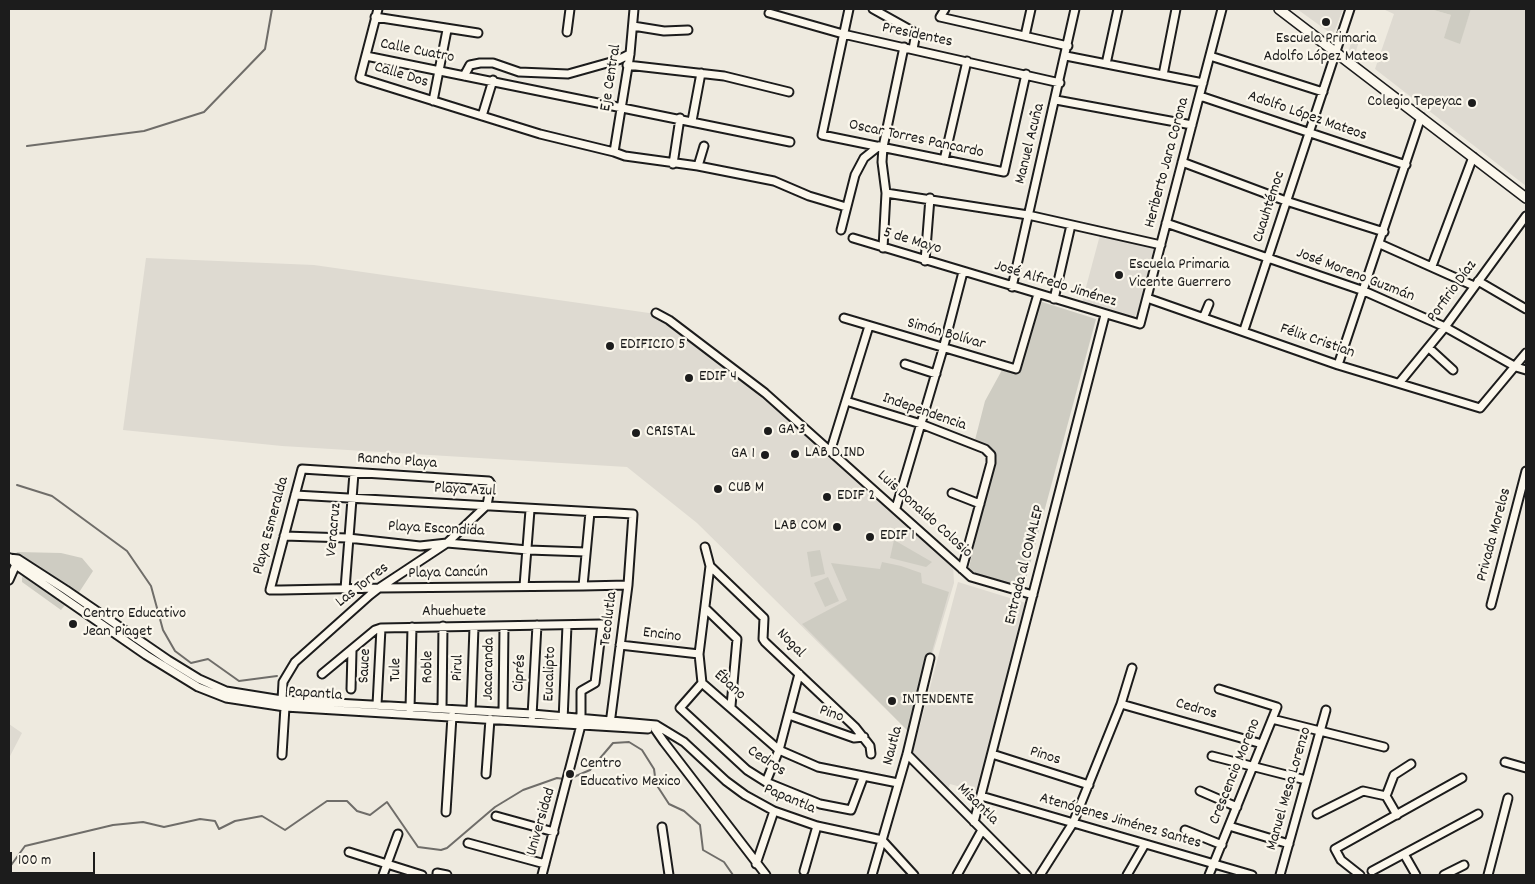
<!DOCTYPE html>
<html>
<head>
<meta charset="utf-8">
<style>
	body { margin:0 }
	#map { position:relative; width:1535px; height:884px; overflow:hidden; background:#eeeadf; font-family:Dekko,sans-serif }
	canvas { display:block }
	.frame { position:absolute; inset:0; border:10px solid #1c1c1c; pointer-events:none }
	.scale { position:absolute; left:10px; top:852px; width:85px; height:22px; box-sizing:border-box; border:2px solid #1c1c1c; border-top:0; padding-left:6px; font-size:15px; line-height:18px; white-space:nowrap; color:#1c1c1c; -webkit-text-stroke:4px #fbf7ec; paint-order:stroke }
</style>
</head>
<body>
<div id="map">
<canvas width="1535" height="884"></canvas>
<div class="frame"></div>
<div class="scale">100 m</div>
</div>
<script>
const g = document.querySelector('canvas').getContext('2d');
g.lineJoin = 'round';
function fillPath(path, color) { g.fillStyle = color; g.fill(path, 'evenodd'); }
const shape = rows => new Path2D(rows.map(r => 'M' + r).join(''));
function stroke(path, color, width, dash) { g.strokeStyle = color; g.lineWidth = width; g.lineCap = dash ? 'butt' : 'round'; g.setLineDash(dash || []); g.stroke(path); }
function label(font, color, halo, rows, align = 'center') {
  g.font = font + ' Dekko,sans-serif'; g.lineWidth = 4.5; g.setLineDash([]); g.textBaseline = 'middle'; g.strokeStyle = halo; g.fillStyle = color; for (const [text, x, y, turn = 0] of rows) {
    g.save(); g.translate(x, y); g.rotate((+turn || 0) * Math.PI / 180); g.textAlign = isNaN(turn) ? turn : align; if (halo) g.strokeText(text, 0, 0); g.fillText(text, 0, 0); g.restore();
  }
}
fillPath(shape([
	[1297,9,1343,9,1333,35],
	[1383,9,1430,9,1451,15,1459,44,1471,9,1526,9,1526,186,1375,69,1394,14],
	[1353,36,1360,38,1355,54,1349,50],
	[1100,235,1154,247,1138,313,1132,318,1082,302],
	[146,258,314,265,656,314,784,413,953,564,954,583,909,732,697,523,627,467,282,446,123,430],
	[958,582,1026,603,979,792,950,784,948,789,912,755],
	[9,724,22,733,9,758]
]), '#dedad1');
fillPath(shape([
	[1430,9,1471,9,1460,44,1444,38,1451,15],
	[1039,301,1096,319,1022,594,968,572,995,454,975,440,985,401,1002,370,1018,373],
	[894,540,932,562,926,567,890,558],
	[820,550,825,574,811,577,807,552],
	[17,552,61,553,82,558,93,571,76,597,73,595,61,610,22,582,22,578,27,564,15,556],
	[882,562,901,566,921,573,922,583,949,592,909,732,802,624,847,600,831,563,880,569],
	[828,577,839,601,825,607,814,583]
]), '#ceccc2');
stroke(shape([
	[27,146,144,131,204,112,265,49,272,9],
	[17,485,52,496,127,551,151,586,163,630,175,651,191,663,208,659,239,681,277,676],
	[569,779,590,770,613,743,629,742,642,750,654,769,656,784,669,804,684,811,700,825,703,850,724,862,733,875],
	[9,868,25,846,113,825,143,822,164,827,200,819,215,821,219,829,235,821,262,816,285,830,327,801,347,801,357,811,370,815,387,802,418,847,441,850,447,848,495,807,523,790,557,778,564,779]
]), '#6f6d69', 2);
const minor = shape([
	[378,9,360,78,540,134,614,152,625,156,698,166,774,181,809,196,846,207],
	[849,9,822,135,1004,172,1026,74],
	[873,9,916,33,913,49],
	[945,9,940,17,1068,46],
	[769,13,843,34,1060,83],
	[375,17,478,33],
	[633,26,664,31,688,30],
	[567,32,570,9],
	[1025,36,1031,9],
	[366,56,790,142],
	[1066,56,1203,83],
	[1210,56,1323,92],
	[1106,64,1118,9],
	[627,65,724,76,789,92],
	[1163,75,1176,9],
	[464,76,470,65,480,63,493,63,519,72,568,74,618,60,630,54],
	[1200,96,1406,165],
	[1056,100,1192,125],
	[433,101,447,30],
	[482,116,493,80],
	[692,121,701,73],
	[614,152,630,54,634,9],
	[944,160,967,61],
	[1182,162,1286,201,1384,232],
	[673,164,680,118],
	[698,166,704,146],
	[886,193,1028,215,1161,245],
	[1166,223,1364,291,1445,327,1516,367,1526,370],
	[841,230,855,175,864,158,879,146],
	[853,238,1140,324,1222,9],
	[1380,244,1474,286],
	[883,248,886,193,882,162,883,147,904,47],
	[925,261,930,198],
	[1432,266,1473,157],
	[1478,281,1526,309],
	[1012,287,1075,9],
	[1147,298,1338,365,1480,408,1526,353],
	[1054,299,1071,225],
	[656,313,669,320,765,393,971,577,1033,595],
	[1204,316,1209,304],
	[844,318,1016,369,1038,294],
	[1244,330,1350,9],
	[1429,348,1453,370],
	[905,364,936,374],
	[1338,365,1421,117],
	[1400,382,1445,327,1526,216],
	[846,401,921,424,985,449,991,455,991,463,962,569],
	[831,449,869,326],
	[952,493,980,504],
	[295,495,633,514,628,585,610,724],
	[896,508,943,349,963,272],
	[284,536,348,538,420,546,447,543,528,550,586,552],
	[705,547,710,566,764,618,763,639,765,642,855,727,870,746,871,754],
	[9,558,18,559,66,590,168,660,199,679,226,691,282,700,532,714,656,725,684,742,726,781,745,795,774,811,817,826,882,840,914,875],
	[10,558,16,565,146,655,198,687,226,698,285,707,648,729],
	[710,566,699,654,702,683,779,750,818,767,898,783],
	[9,580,17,562],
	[524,586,530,510],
	[583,586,590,512],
	[345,589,354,473],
	[1491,605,1526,471],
	[705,608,737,639,731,706],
	[620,645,699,654],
	[322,674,375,630,381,628,602,624,595,683,581,691,581,725,542,875],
	[702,683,680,708,747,770,766,782,820,804,851,810,863,778],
	[351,689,352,651],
	[282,700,283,682,295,662,370,595,379,588,447,543,487,505,491,484,489,481,302,469,270,590,281,590,379,588,583,586,628,585],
	[1121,704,1262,744],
	[377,705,381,628],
	[442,708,443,626],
	[410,709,412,627],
	[471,710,474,627],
	[503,712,504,626],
	[789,715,854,738,864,737],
	[532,716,537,625],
	[1272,719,1384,747],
	[563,721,567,625],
	[656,725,655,729,664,742,766,875],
	[907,754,1027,875],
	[992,754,1089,785],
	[282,755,285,707],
	[1212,756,1306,780],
	[1505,762,1526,768],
	[486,774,490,719],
	[766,782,779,750,799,674],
	[1200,791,1237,807],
	[981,796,1252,875],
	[1386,796,1397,815],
	[446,812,452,716],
	[1317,814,1363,791,1386,796,1394,775,1411,764],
	[496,816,554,832],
	[974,822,1105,315],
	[1229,826,1289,844],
	[662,827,669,875],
	[1185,830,1222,845],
	[468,843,545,864],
	[349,852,387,864,398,834],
	[1404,854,1416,875],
	[756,864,774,811],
	[804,871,817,826],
	[1372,871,1478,814],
	[383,875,387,864,422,875],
	[437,875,437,873,447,875],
	[872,875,907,754,930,658],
	[957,875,982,830],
	[1040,875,1073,823,1121,704,1132,668],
	[1127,875,1145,844],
	[1209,875,1277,707,1219,689],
	[1280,875,1326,710],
	[1360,875,1341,860,1335,849,1462,778],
	[1444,875,1464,865],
	[1488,875,1508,798]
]);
const major = shape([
	[1279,9,1526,198]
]);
stroke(minor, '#1c1c1c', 11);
stroke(major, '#1c1c1c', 12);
stroke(minor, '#fbf7ec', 7);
stroke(major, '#fbf7ec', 9);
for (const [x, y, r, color] of [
	[1326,22,5,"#1c1c1c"],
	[1472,103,5,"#1c1c1c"],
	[1119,275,5,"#1c1c1c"],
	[610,346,5,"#1c1c1c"],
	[689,378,5,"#1c1c1c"],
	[768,431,5,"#1c1c1c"],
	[636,433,5,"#1c1c1c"],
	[795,454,5,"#1c1c1c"],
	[765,455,5,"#1c1c1c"],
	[718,489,5,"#1c1c1c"],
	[827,497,5,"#1c1c1c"],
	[837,527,5,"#1c1c1c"],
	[870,537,5,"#1c1c1c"],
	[73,624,5,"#1c1c1c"],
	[892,701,5,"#1c1c1c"],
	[570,774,5,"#1c1c1c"]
]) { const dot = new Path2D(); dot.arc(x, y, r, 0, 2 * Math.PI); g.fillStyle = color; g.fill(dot); stroke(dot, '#fbf7ec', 2); }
label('16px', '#1c1c1c', '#fbf7ec', [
	["Presidentes",917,36,12],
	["Calle Cuatro",417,52,11],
	["Calle Dos",401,76,17],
	["Eje Central",612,78,-81],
	["Adolfo López Mateos",1307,117,19],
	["Oscar Torres Pancardo",916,140,12],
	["Manuel Acuña",1031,144,-76],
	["Heriberto Jara Corona",1168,163,-75],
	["Cuauhtémoc",1270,207,-72],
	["5 de Mayo",912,242,17],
	["José Moreno Guzmán",1355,276,21],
	["José Alfredo Jiménez",1055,285,17],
	["Porfirio Díaz",1453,292,-54],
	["Simón Bolívar",946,335,16],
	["Félix Cristian",1317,342,19],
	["Independencia",924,413,19],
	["Rancho Playa",397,462,4],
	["Playa Azul",465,491,3],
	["Luis Donaldo Colosio",924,515,42],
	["Playa Esmeralda",272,526,-75],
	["Veracruz",335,530,-85],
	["Playa Escondida",436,530,3],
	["Privada Morelos",1495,535,-75],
	["Entrada al CONALEP",1026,565,-76],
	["Playa Cancún",448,574,-1],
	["Las Torres",363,586,-38],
	["Ahuehuete",454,613],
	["Tecolutla",610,619,-83],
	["Encino",662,636,7],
	["Nogal",790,644,46],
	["Sauce",366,666,-87],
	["Roble",429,667,-89],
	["Pirul",459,668,-88],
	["Jacaranda",490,669,-89],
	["Tule",397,670,-89],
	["Ciprés",521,673,-87],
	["Eucalipto",551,674,-88],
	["Ébano",729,686,42],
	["Papantla",315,695,4],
	["Cedros",1196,710,16],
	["Pino",831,715,20],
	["Nautla",894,746,-75],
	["Pinos",1045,757,18],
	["Cedros",766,762,33],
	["Crescencio Moreno",1236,772,-68],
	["Manuel Mesa Lorenzo",1290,789,-74],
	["Papantla",789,800,23],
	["Misantla",977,805,45],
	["Universidad",542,822,-74],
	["Atenógenes Jiménez Santes",1120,822,16]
]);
label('16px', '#1c1c1c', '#fbf7ec', [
	["Escuela Primaria",1326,40,"center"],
	["Adolfo López Mateos",1326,58,"center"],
	["Colegio Tepeyac",1462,103,"right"],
	["Escuela Primaria",1129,266],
	["Vicente Guerrero",1129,284],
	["EDIFICIO 5",620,346],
	["EDIF 4",699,378],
	["GA 3",778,431],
	["CRISTAL",646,433],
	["LAB D IND",805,454],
	["GA 1",755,455,"right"],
	["CUB M",728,489],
	["EDIF 2",837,497],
	["LAB COM",827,527,"right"],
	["EDIF 1",880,537],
	["Centro Educativo",83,615],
	["Jean Piaget",83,633],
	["INTENDENTE",902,701],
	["Centro",580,765],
	["Educativo Mexico",580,783]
], 'left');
</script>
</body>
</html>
